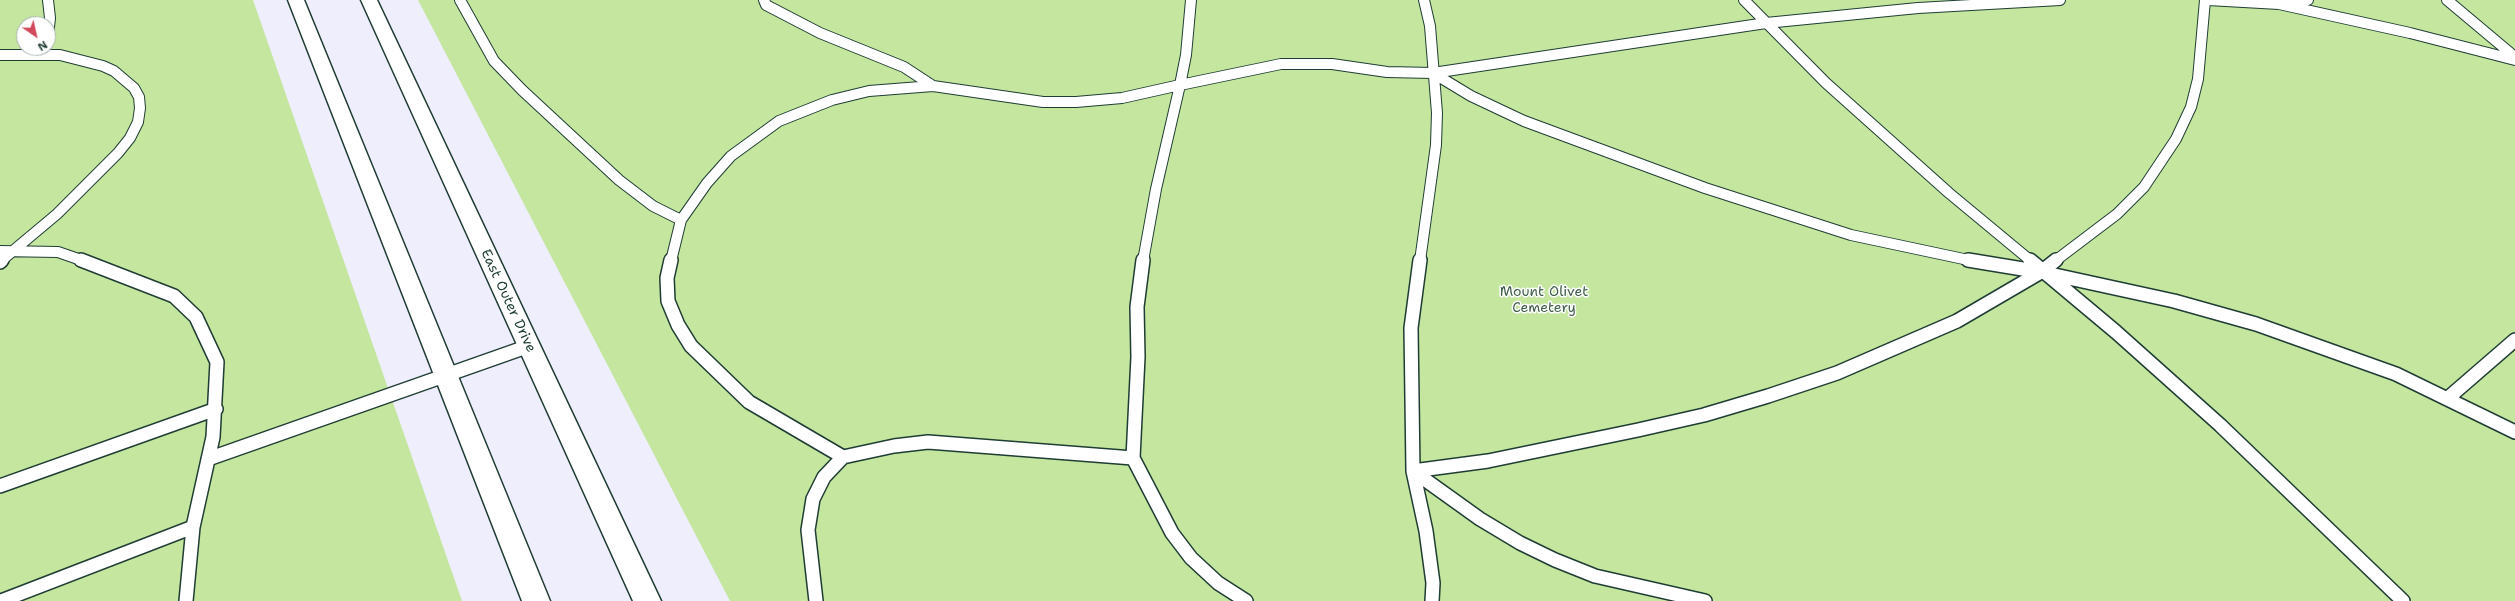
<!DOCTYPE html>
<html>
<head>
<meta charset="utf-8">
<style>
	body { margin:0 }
	#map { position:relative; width:2515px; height:601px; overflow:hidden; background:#eeeefd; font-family:"Shantell Sans",sans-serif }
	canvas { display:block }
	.north { position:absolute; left:16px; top:16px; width:40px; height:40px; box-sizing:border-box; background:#fff; border:1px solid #a5b1ae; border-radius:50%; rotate:146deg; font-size:11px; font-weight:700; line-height:16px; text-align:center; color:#1f3d34 }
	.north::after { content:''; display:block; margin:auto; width:14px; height:18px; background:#d1495b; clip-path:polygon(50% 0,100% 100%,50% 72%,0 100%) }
</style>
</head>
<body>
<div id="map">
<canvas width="2515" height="601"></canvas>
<div class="north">N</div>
</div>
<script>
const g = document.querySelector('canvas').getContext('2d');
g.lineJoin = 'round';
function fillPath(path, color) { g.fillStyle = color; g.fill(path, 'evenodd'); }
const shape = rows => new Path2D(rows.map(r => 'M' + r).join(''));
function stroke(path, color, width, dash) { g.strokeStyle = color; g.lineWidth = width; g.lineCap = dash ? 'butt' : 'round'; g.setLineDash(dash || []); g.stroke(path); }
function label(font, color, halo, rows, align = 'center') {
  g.font = font + ' "Shantell Sans",sans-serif'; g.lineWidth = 3; g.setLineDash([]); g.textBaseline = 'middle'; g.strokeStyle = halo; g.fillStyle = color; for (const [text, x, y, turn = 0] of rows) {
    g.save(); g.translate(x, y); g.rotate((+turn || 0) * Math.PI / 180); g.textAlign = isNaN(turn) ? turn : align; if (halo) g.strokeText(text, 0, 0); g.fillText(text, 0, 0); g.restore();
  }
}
fillPath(shape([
	[0,0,253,0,462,601,0,601],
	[24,24,48,24,48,48,24,48],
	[418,0,2515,0,2515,601,730,601]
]), '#c4e69f');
const serviceFar1 = shape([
	[48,0,50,18,48,36],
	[460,0,494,61,522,90,619,180,653,206,681,220],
	[764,0,766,5,820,33,904,67,933,86],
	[1744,0,1826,83,1949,193,2031,261],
	[2208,0,2279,4,2308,0],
	[2447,0,2515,57],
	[2279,4,2410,33,2515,60],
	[0,55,60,55,103,66,114,71,134,88,139,97,140,108,138,122,130,138,118,153,57,214,1,261],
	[1433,73,1471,96,1524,121,1705,188,1851,235,1973,261],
	[0,251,58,252,84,261],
	[671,261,681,220,707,183,731,156,779,121,832,100,869,91,933,86,1043,102,1076,102,1122,98,1180,85,1186,55,1191,0],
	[1143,261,1156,189,1180,85,1281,64,1332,64,1387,72,1433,73,1766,23,1918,8,2060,0],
	[1420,261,1436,145,1437,113,1430,26,1424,0],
	[2055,261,2117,214,2144,187,2176,139,2191,107,2198,79,2205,0]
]);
const service = shape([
	[81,260,174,296,196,317,217,362,213,437,193,527,186,601],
	[671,260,667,278,668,301,678,325,691,346,749,402,843,457],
	[1143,260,1137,307,1138,357,1133,458,1172,533,1191,558,1218,583,1246,601],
	[1420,260,1411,328,1413,471,1426,531,1433,583,1432,601],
	[1968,260,2041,272,2174,301,2256,324,2396,374,2515,432],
	[2030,260,2116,332,2220,425,2403,601],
	[0,262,2,260],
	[2448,398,2515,340],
	[208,459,529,346],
	[1413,471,1488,461,1638,430,1704,415,1768,396,1837,373,1957,321,2041,272,2056,260],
	[1413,471,1480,519,1520,543,1555,560,1595,576,1705,601],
	[0,486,216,409],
	[1,601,193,527],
	[816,601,808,530,813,499,824,477,843,457,894,446,928,442,1133,458]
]);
const secondary = shape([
	[288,0,304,0,550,601,522,601,288,0],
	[361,0,377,0,661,601,633,601,361,0]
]);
stroke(serviceFar1, '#1f3d34', 12);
stroke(service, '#1f3d34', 16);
stroke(secondary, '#1f3d34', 3);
stroke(serviceFar1, '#fff', 10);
stroke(service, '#fff', 13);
fillPath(secondary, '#fff');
label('14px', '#405f49', '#fff', [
	["Mount Olivet",1544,292],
	["Cemetery",1544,308]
]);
label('14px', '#1f3d34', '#fff', [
	["East Outer Drive",508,301,65]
]);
</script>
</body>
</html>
